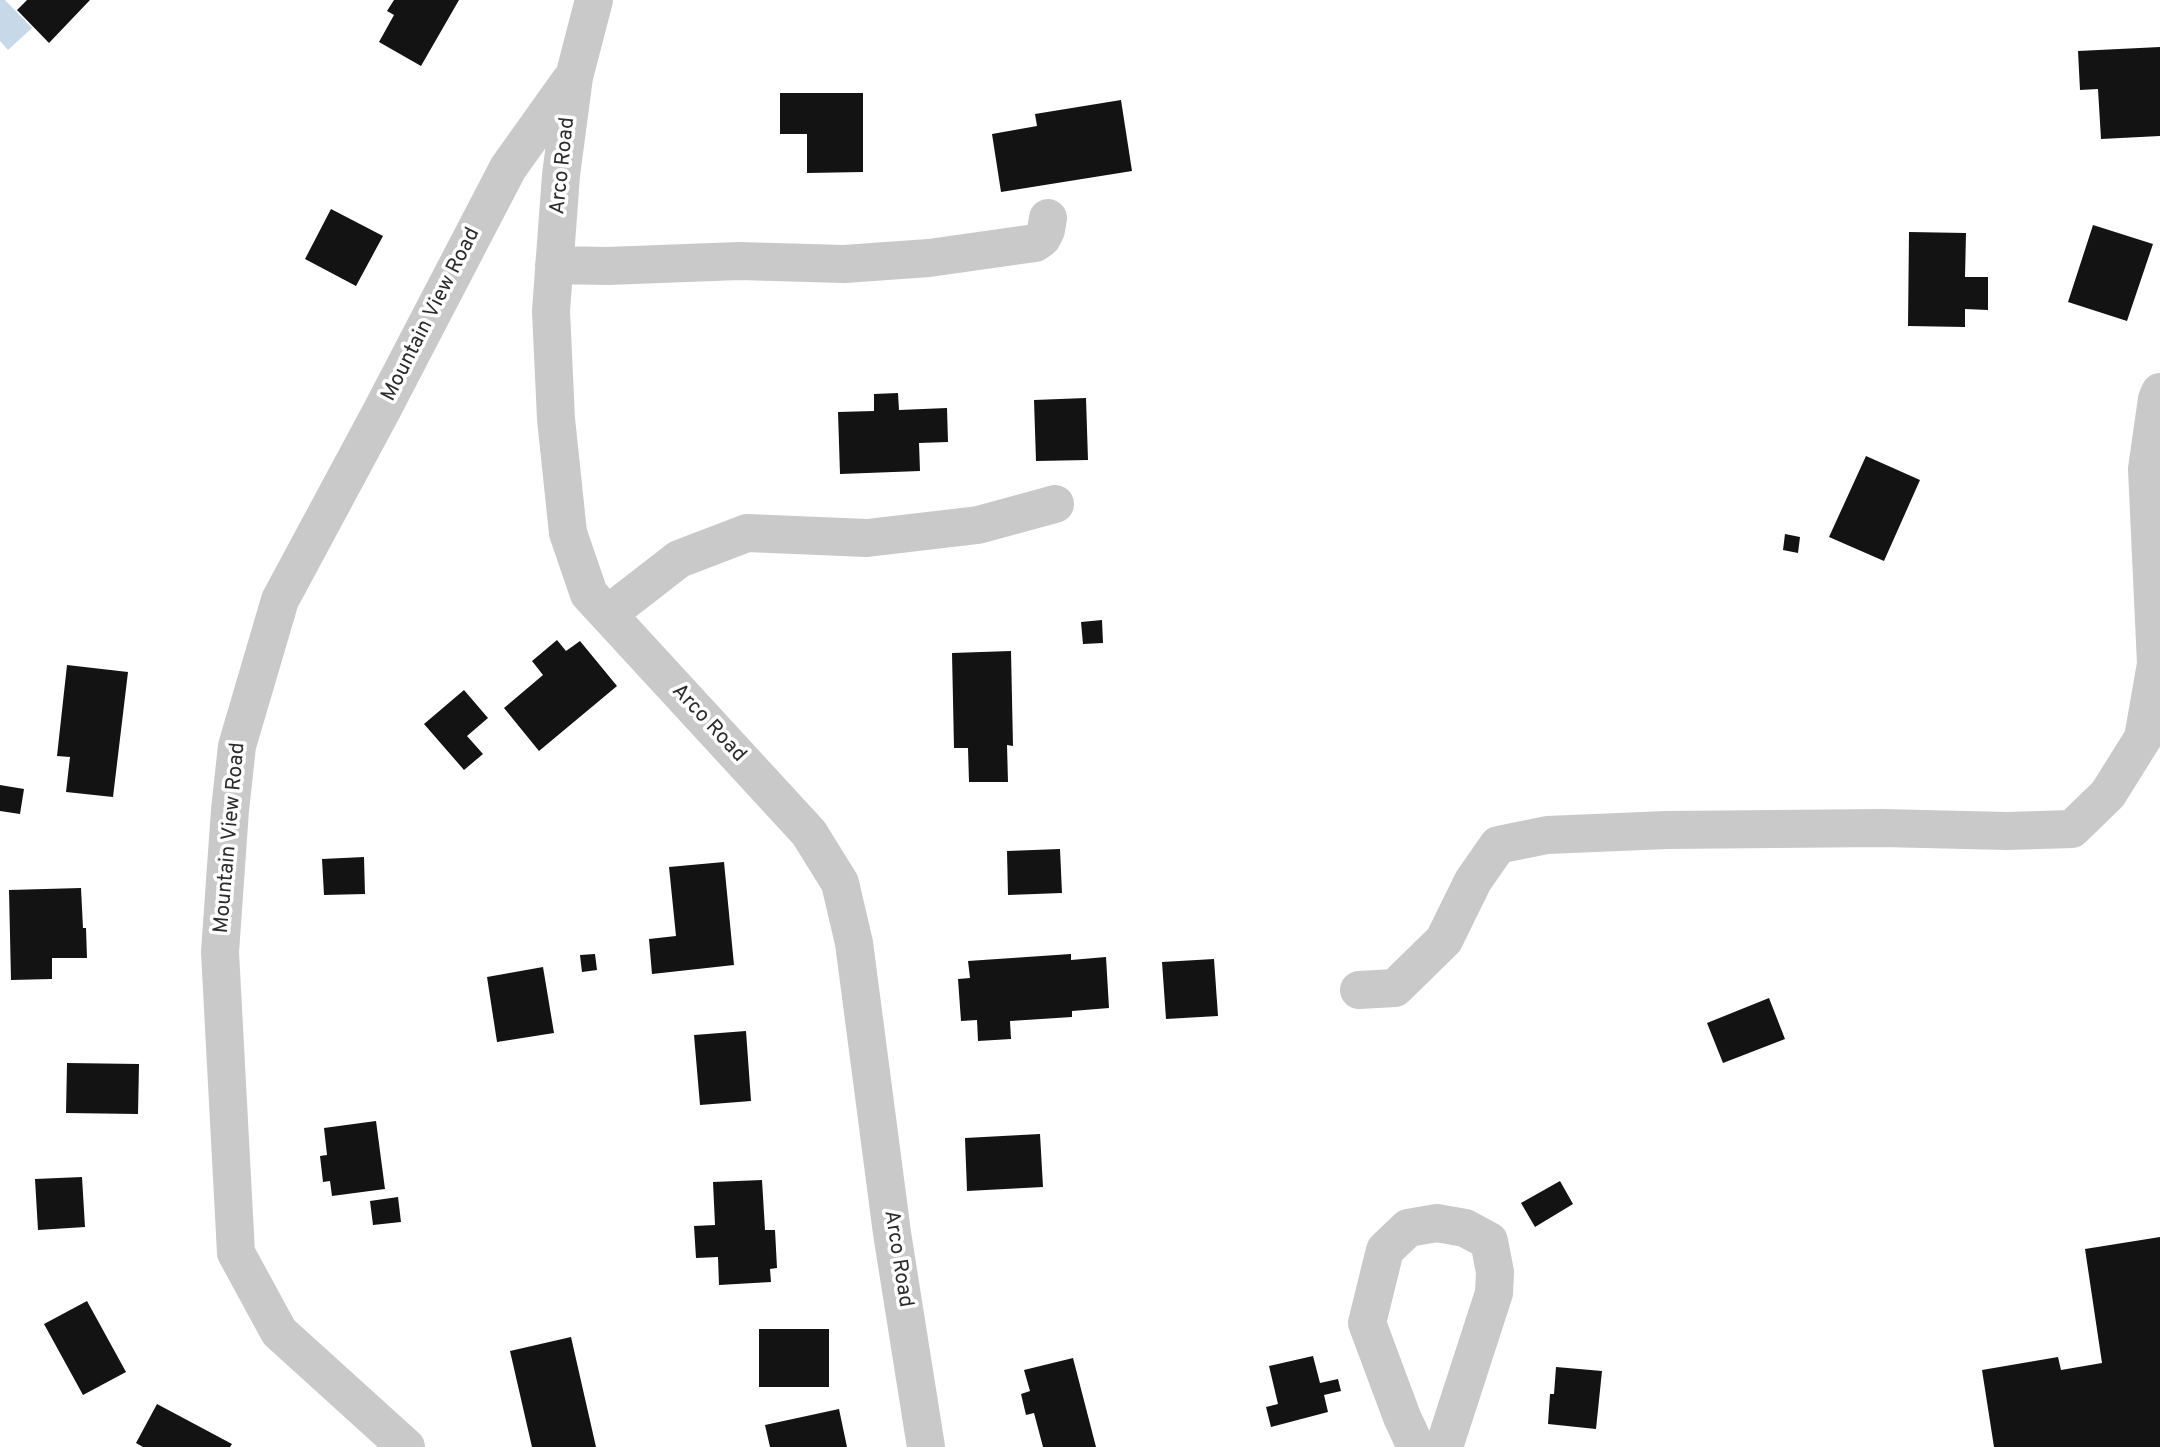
<!DOCTYPE html>
<html>
<head>
<meta charset="utf-8">
<style>
	body { margin:0 }
	canvas { display:block; background:#fff }
</style>
</head>
<body>
<canvas width="2160" height="1447"></canvas>
<script>
const g = document.querySelector('canvas').getContext('2d');
g.lineJoin = 'round';
function fillPath(path, color) { g.fillStyle = color; g.fill(path, 'evenodd'); }
const shape = rows => new Path2D(rows.map(r => 'M' + r).join(''));
function stroke(path, color, width, dash) { g.strokeStyle = color; g.lineWidth = width; g.lineCap = dash ? 'butt' : 'round'; g.setLineDash(dash || []); g.stroke(path); }
function label(font, color, halo, rows, align = 'center') {
  g.font = font + ' Overpass,sans-serif'; g.lineWidth = 7; g.setLineDash([]); g.textBaseline = 'middle'; g.strokeStyle = halo; g.fillStyle = color; for (const [text, x, y, turn = 0] of rows) {
    g.save(); g.translate(x, y); g.rotate((+turn || 0) * Math.PI / 180); g.textAlign = isNaN(turn) ? turn : align; if (halo) g.strokeText(text, 0, 0); g.fillText(text, 0, 0); g.restore();
  }
}
fillPath(shape([
	[0,0,5,0,32,28,8,50,0,41]
]), '#c7d8e8');
fillPath(shape([
	[27,0,90,0,49,43,17,10],
	[394,0,459,0,421,66,379,42,394,15,387,11],
	[2160,47,2160,136,2101,139,2098,89,2080,90,2078,51],
	[780,93,863,93,863,172,807,173,807,134,780,134],
	[1121,100,1132,171,1001,192,992,134,1037,126,1035,114],
	[331,209,383,236,356,286,305,259],
	[2093,225,2153,244,2127,321,2068,302],
	[1909,232,1966,233,1965,277,1988,277,1988,310,1965,309,1965,327,1908,326],
	[898,393,899,410,947,408,948,442,919,443,920,471,840,474,838,412,874,411,874,394],
	[1086,398,1088,460,1036,461,1034,400],
	[1866,456,1920,480,1884,561,1829,537],
	[1785,534,1800,537,1798,553,1783,550],
	[1102,620,1103,643,1083,644,1081,622],
	[557,640,566,651,580,641,617,686,539,751,504,708,543,675,532,661],
	[1011,651,1013,746,1007,745,1008,782,969,782,968,748,954,748,952,653],
	[67,665,128,672,113,797,66,792,70,757,57,756],
	[464,690,488,718,467,736,483,754,464,770,424,724],
	[0,785,24,789,20,814,0,811],
	[1060,849,1062,893,1008,895,1007,851],
	[364,857,365,894,324,895,322,859],
	[724,862,734,965,652,974,649,939,676,936,669,867],
	[81,888,83,928,86,928,87,958,52,958,52,979,11,980,9,890],
	[595,954,597,970,582,972,580,955],
	[1071,954,1071,960,1106,957,1109,1008,1072,1011,1072,1017,1010,1021,1011,1039,978,1041,977,1020,961,1021,958,979,970,978,968,961],
	[1214,959,1218,1016,1166,1019,1162,962],
	[543,967,554,1033,497,1042,487,977],
	[1769,998,1785,1039,1723,1063,1707,1023],
	[746,1031,751,1101,700,1105,694,1035],
	[67,1063,139,1064,138,1114,66,1113],
	[376,1121,385,1189,332,1196,330,1181,323,1182,320,1156,327,1155,324,1128],
	[1040,1134,1043,1187,967,1191,965,1138],
	[82,1177,85,1227,38,1230,35,1179],
	[762,1180,765,1230,775,1230,777,1268,770,1269,771,1282,719,1285,718,1257,696,1258,694,1226,715,1225,713,1182],
	[1560,1181,1573,1204,1535,1227,1521,1203],
	[398,1197,401,1222,373,1225,370,1201],
	[2160,1237,2160,1447,1994,1447,1982,1370,2058,1357,2061,1370,2102,1363,2085,1249],
	[87,1301,126,1372,83,1395,44,1324],
	[759,1329,829,1329,829,1387,759,1387],
	[571,1337,596,1447,532,1447,510,1351],
	[1313,1356,1320,1383,1338,1379,1341,1391,1324,1395,1328,1412,1271,1427,1266,1407,1278,1404,1269,1366],
	[1073,1358,1096,1447,1043,1447,1034,1413,1026,1415,1021,1394,1030,1391,1024,1370],
	[1556,1367,1602,1371,1596,1429,1548,1424,1550,1394,1554,1394],
	[157,1404,232,1444,230,1447,143,1447,136,1443],
	[839,1409,847,1447,770,1447,765,1425]
]), '#131313');
stroke(shape([
	[594,0,574,77,561,175,551,311,556,419,568,533,589,594,809,833,840,883,854,943,892,1233,926,1447],
	[554,265,607,266,739,261,844,264,929,258,1035,243,1042,238,1046,230,1048,218],
	[608,614,679,559,747,533,867,538,978,525,1055,504],
	[1359,990,1395,988,1444,940,1473,881,1498,845,1547,835,1667,830,1882,828,2007,831,2072,829,2108,794,2143,738,2156,664,2147,469,2157,399,2160,392],
	[406,1447,279,1332,236,1253,220,952,230,810,237,746,280,600,381,412,508,168,570,81],
	[1416,1447,1402,1417,1367,1323,1385,1250,1408,1228,1437,1223,1465,1228,1489,1241,1495,1272,1494,1293,1444,1447]
]), '#c9c9c9', 38);
label('21px', '#2c2c2c', '#fff', [
	["Arco Road",564,166,-84],
	["Mountain View Road",432,315,-63],
	["Arco Road",708,724,47],
	["Mountain View Road",231,838,-85],
	["Arco Road",897,1259,81]
]);
</script>
</body>
</html>
